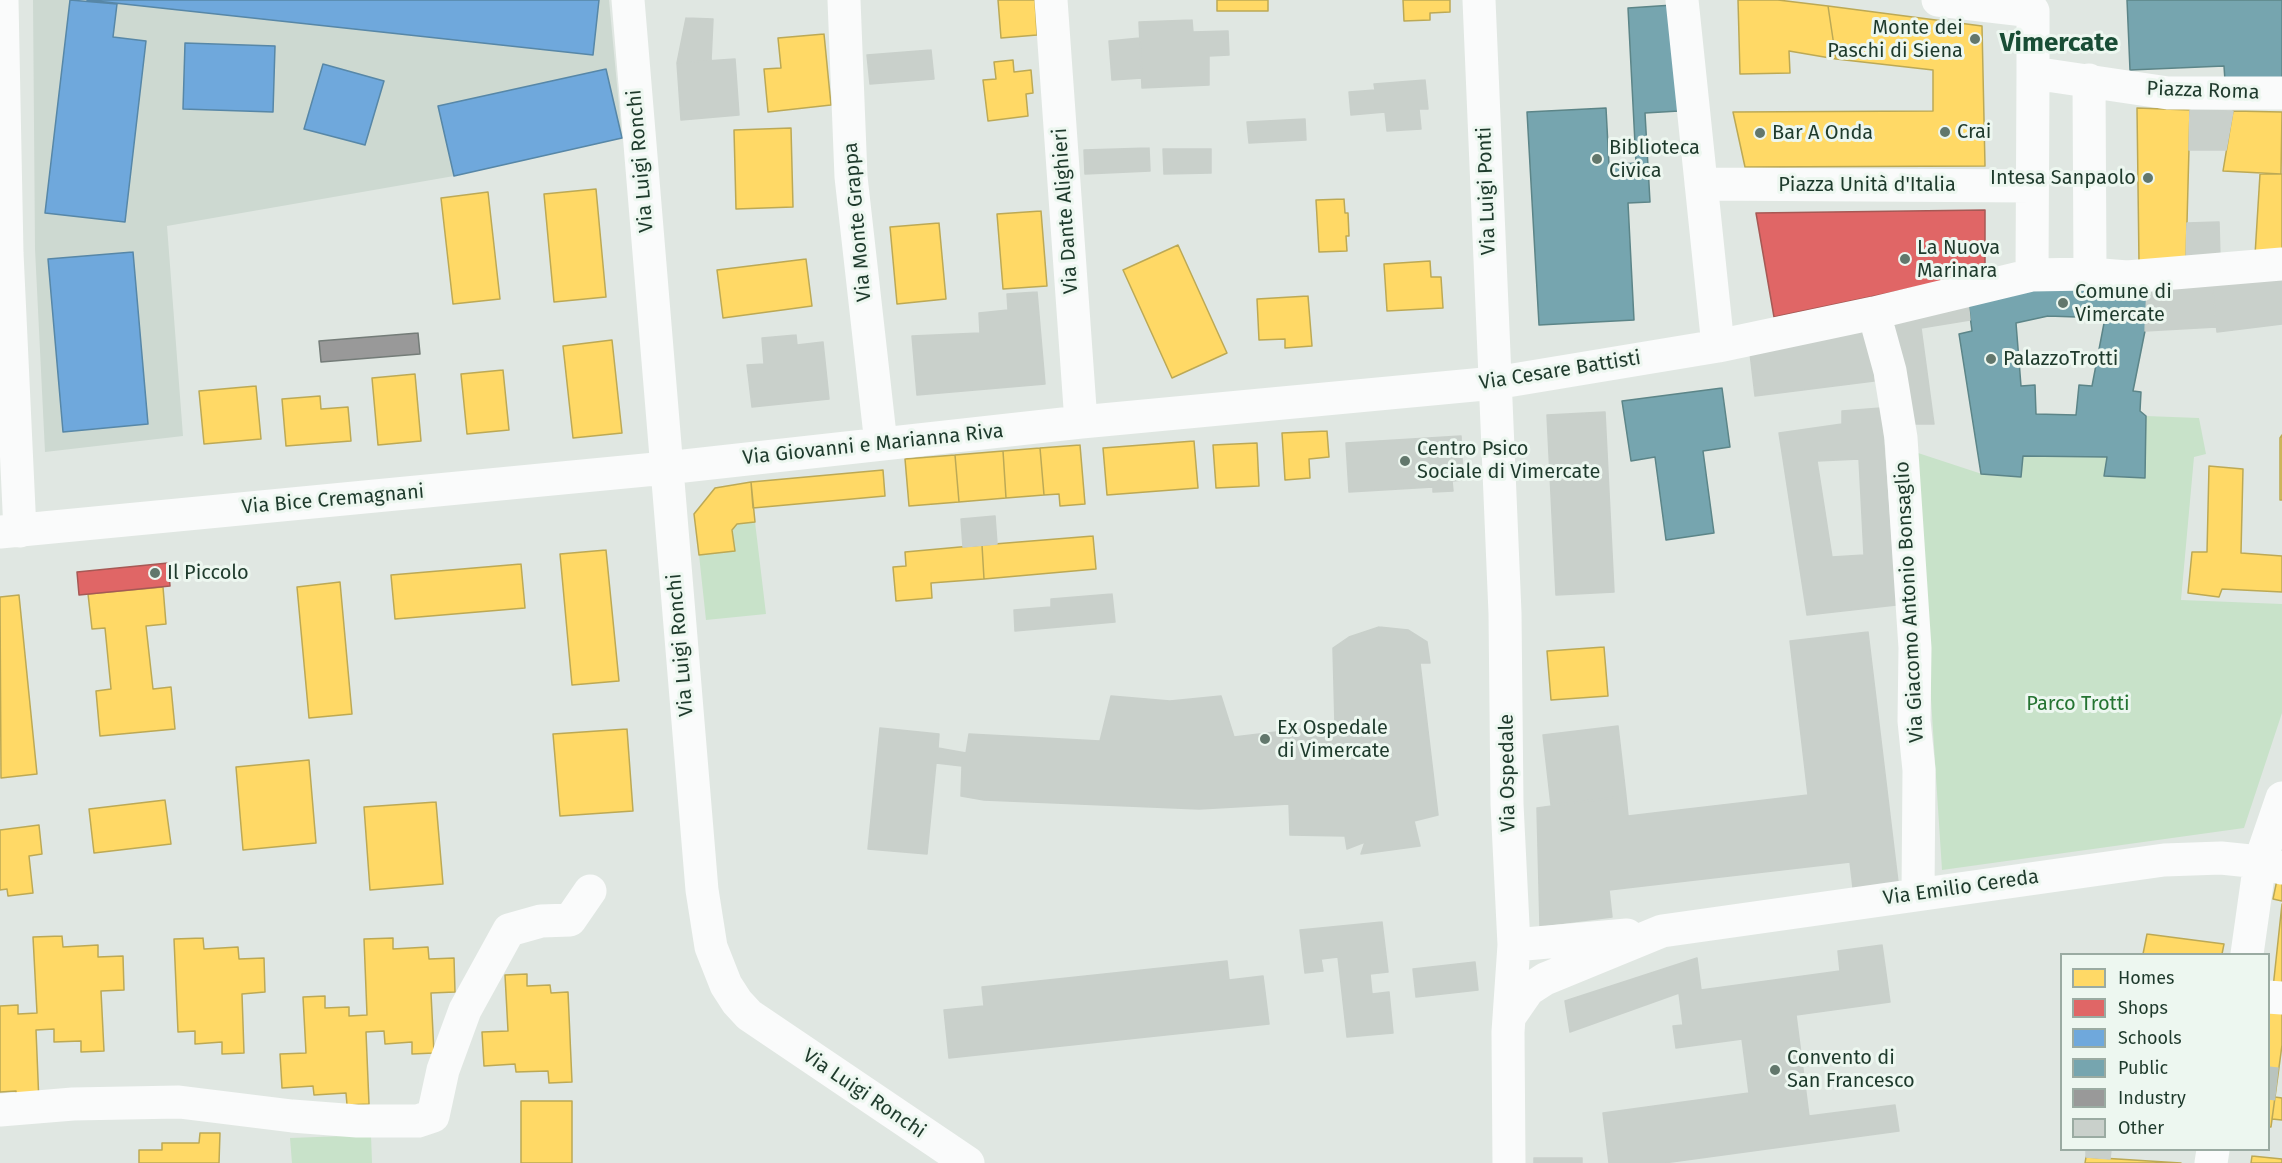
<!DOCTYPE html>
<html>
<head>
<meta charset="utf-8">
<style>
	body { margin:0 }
	#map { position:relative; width:2282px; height:1163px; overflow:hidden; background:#e0e7e2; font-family:"Fira Sans",sans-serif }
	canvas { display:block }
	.legend { position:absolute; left:2060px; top:953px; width:210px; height:198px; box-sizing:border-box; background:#edf7f0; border:2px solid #9aaba2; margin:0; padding:8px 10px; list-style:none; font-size:18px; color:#1e3a2c }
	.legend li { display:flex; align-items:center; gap:12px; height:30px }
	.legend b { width:30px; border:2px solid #9aaba2 }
</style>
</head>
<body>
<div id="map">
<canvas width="2282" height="1163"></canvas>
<ul class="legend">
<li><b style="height:16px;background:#ffd966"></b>Homes</li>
<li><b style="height:16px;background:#e06666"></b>Shops</li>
<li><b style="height:16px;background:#6fa8dc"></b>Schools</li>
<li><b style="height:16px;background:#76a5af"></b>Public</li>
<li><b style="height:16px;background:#999"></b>Industry</li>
<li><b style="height:16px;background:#c9d0cb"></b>Other</li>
</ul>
</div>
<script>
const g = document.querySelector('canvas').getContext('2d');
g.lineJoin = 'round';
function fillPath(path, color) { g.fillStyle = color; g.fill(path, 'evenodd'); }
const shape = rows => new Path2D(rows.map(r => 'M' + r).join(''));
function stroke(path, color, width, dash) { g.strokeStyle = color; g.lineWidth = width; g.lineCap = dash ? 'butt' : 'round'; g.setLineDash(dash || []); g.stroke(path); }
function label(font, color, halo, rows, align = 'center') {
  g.font = font + ' "Fira Sans",sans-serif'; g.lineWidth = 6; g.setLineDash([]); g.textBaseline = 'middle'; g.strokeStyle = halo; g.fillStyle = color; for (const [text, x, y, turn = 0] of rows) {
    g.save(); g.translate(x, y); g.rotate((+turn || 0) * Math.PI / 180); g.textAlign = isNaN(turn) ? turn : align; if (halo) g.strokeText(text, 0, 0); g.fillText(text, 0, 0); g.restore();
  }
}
fillPath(shape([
	[33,0,609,0,622,138,454,176,167,226,183,436,45,452,35,249]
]), '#cdd9d1');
fillPath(shape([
	[2146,416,2199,418,2206,454,2194,457,2181,600,2282,604,2282,713,2244,828,1942,870,1915,452,1985,475,2021,477,2023,456,2107,457,2104,476,2144,478],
	[755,522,766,614,706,620,699,555,734,551,732,530,737,524],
	[371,1135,372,1163,292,1163,290,1138]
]), '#c8e2c9');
const homes = shape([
	[998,0,1035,0,1037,35,1001,38,998,0],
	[1217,0,1268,0,1268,11,1217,11,1217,0],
	[1403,0,1450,0,1450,12,1430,13,1430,20,1404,21,1403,0],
	[1738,0,1778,0,1828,6,1836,59,1789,51,1790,73,1740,74,1738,0],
	[1828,6,1982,26,1985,166,1745,167,1733,112,1933,111,1933,70,1836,59,1828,6],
	[824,34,831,105,768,112,764,69,781,68,778,38,824,34],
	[1013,60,1014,72,1031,70,1033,93,1026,94,1028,116,988,121,983,80,996,79,994,62,1013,60],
	[2137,108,2190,110,2186,260,2139,263,2137,108],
	[2233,111,2282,112,2281,174,2223,171,2233,111],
	[791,128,793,207,736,209,734,130,791,128],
	[2260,174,2282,174,2282,254,2255,255,2260,174],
	[596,189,606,297,554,302,544,194,596,189],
	[488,192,500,299,453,304,441,198,488,192],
	[1344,199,1345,213,1348,213,1349,236,1346,236,1347,251,1319,252,1316,200,1344,199],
	[1041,211,1047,286,1003,289,997,214,1041,211],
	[939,223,946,299,897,304,890,227,939,223],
	[1178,245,1227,353,1172,378,1123,270,1178,245],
	[806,259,812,306,723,318,717,270,806,259],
	[1430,261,1431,277,1441,277,1443,308,1387,311,1384,264,1430,261],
	[1308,296,1312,346,1285,348,1285,339,1259,340,1257,299,1308,296],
	[612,340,622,433,573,438,563,346,612,340],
	[503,370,509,430,467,434,461,374,503,370],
	[415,374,421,441,378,445,372,378,415,374],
	[256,386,261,439,204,444,199,391,256,386],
	[320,396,321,409,348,407,351,441,286,446,282,399,320,396],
	[1327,431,1329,457,1309,459,1310,478,1285,480,1282,433,1327,431],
	[2282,435,2282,500,2280,500,2280,438,2282,435],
	[1194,441,1198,488,1107,495,1103,448,1194,441],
	[1257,443,1259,486,1216,488,1213,445,1257,443],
	[1080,445,1085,504,1060,506,1059,494,1044,495,1040,448,1080,445],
	[1040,448,1044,495,1006,498,1003,451,1040,448],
	[1003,451,1006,498,959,502,955,455,1003,451],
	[955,455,959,502,909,506,905,459,955,455],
	[2209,466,2243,469,2241,553,2282,556,2282,592,2222,589,2219,597,2188,593,2192,552,2207,552,2209,466],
	[883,470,885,496,753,508,751,482,883,470],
	[751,482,755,522,737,524,732,530,735,551,699,555,694,514,715,488,751,482],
	[1093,536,1096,569,984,579,982,545,1093,536],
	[982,545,984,579,931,583,932,598,896,601,893,567,906,566,905,552,982,545],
	[606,550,619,681,572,685,560,554,606,550],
	[521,564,525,608,395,619,391,575,521,564],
	[340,582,352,714,309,718,297,587,340,582],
	[163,587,166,624,146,626,153,689,171,687,175,729,100,736,96,691,111,689,105,628,92,629,88,594,163,587],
	[19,595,37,774,1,778,0,597,19,595],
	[1604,647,1608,696,1551,700,1547,651,1604,647],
	[627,729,633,811,560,816,553,734,627,729],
	[309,760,316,843,243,850,236,767,309,760],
	[165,800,171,844,94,853,89,809,165,800],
	[436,802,443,884,370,890,364,807,436,802],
	[39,825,42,854,29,856,33,893,8,896,7,889,0,890,0,830,39,825],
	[2278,875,2282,877,2282,901,2273,899,2278,875],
	[2282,904,2282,988,2273,988,2282,904],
	[2147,934,2224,944,2222,954,2143,954,2147,934],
	[62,936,63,947,98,945,98,957,123,956,124,990,101,991,104,1051,81,1052,81,1041,54,1042,54,1029,36,1030,39,1103,16,1104,16,1091,0,1092,0,1006,18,1005,18,1014,37,1013,33,937,62,936],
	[203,938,204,949,238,947,239,959,264,958,265,992,242,994,244,1053,222,1054,222,1042,195,1044,195,1031,178,1032,174,939,203,938],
	[393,938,393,949,428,947,429,959,454,958,455,992,431,993,434,1053,412,1054,412,1042,385,1044,384,1031,366,1032,369,1104,347,1105,346,1093,314,1095,313,1086,282,1088,280,1054,306,1053,303,997,325,996,325,1008,349,1007,349,1016,367,1015,364,939,393,938],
	[527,974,527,986,550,985,551,993,568,992,572,1082,549,1083,548,1071,516,1072,515,1064,484,1066,482,1032,508,1031,505,975,527,974],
	[2268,1007,2282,1008,2282,1045,2271,1127,2268,1127,2268,1007],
	[2275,1097,2282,1098,2282,1120,2272,1119,2275,1097],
	[521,1101,572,1101,572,1163,521,1163,521,1101],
	[200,1133,220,1133,219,1163,139,1163,139,1150,162,1150,162,1143,199,1143,200,1133],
	[2252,1156,2282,1159,2282,1163,2251,1163,2252,1156],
	[2086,1157,2149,1161,2181,1163,2085,1163,2086,1157]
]);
fillPath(homes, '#ffd966');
stroke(homes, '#bca955', 1.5);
const shops = shape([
	[1985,210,1985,273,1774,317,1756,213,1985,210],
	[168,563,170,586,79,595,77,572,168,563]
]);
fillPath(shops, '#e06666');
stroke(shops, '#a65955', 1.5);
const schools = shape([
	[70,0,117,4,113,37,146,41,125,222,45,213,70,0],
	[87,0,599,0,593,55,87,0],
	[185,43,275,46,273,112,183,109,185,43],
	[323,64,384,81,365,145,304,129,323,64],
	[606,69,622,138,454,176,438,106,606,69],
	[133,252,148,424,63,432,48,259,133,252]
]);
fillPath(schools, '#6fa8dc');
stroke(schools, '#5787a7', 1.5);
const public = shape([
	[2127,0,2282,0,2282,84,2225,81,2224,66,2130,70,2127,0],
	[1673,5,1679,111,1645,113,1650,202,1628,203,1634,320,1539,325,1527,112,1606,108,1609,165,1636,163,1628,8,1673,5],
	[2048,284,2147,289,2146,326,2133,391,2141,392,2140,411,2146,416,2145,478,2104,476,2107,457,2023,456,2021,477,1981,474,1959,334,1972,331,1968,301,2048,284],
	[2048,316,2105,318,2092,386,2079,385,2076,415,2036,414,2035,385,2021,386,2016,323,2048,316],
	[1722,388,1730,447,1703,451,1714,533,1666,540,1655,457,1631,461,1622,401,1722,388]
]);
fillPath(public, '#76a5af');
stroke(public, '#5c8588', 1.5);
const industry = shape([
	[418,333,420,354,321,362,319,341,418,333]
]);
fillPath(industry, '#999');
stroke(industry, '#747c78', 1.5);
const building = shape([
	[686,18,713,19,711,61,677,63,686,18],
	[1192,20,1193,32,1228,31,1229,55,1209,56,1209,85,1142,88,1139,22,1192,20],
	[1140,38,1142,78,1112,80,1109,41,1140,38],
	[931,50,934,79,870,84,867,55,931,50],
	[735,59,739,115,681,120,677,63,735,59],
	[1425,80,1428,109,1419,109,1421,129,1387,131,1385,112,1351,115,1349,92,1375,90,1374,84,1425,80],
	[2190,110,2233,111,2226,150,2189,150,2190,110],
	[1305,119,1306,140,1249,143,1247,122,1305,119],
	[1149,148,1150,171,1085,174,1084,150,1149,148],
	[1163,149,1211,149,1211,173,1164,174,1163,149],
	[2219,222,2220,259,2186,260,2187,223,2219,222],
	[2282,277,2282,324,2217,332,2212,283,2282,277],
	[2212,283,2216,327,2145,331,2147,289,2212,283],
	[1037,292,1045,384,917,395,912,336,980,333,979,313,1008,310,1007,294,1037,292],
	[1968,301,1970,320,1921,328,1934,424,1906,424,1886,318,1968,301],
	[1868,329,1874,381,1755,396,1750,353,1868,329],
	[796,335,797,345,823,342,829,399,752,407,747,365,764,364,762,338,796,335],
	[1881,408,1896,605,1807,615,1779,433,1842,424,1842,411,1881,408],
	[1859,459,1864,555,1832,557,1817,461,1859,459],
	[1605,412,1614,592,1556,595,1547,415,1605,412],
	[1461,436,1463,480,1452,481,1453,491,1433,492,1433,487,1349,492,1346,443,1461,436],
	[995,516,997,544,963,547,961,519,995,516],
	[1112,594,1115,622,1015,631,1014,610,1051,607,1051,599,1112,594],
	[1379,627,1408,630,1427,642,1430,663,1420,663,1438,815,1414,821,1420,846,1361,854,1365,842,1347,849,1345,836,1290,835,1289,804,1199,809,984,800,961,796,962,766,936,763,927,854,868,849,880,728,939,734,938,748,966,753,969,734,1100,741,1111,696,1170,701,1221,696,1234,737,1335,725,1333,648,1349,637,1379,627],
	[1868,632,1898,882,1853,888,1850,862,1609,890,1612,917,1540,926,1537,808,1626,796,1628,816,1808,795,1790,641,1868,632],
	[1618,726,1626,796,1551,805,1543,735,1618,726],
	[1382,922,1388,972,1370,974,1372,994,1389,992,1393,1033,1347,1037,1338,957,1321,959,1323,971,1305,973,1300,930,1382,922],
	[1882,945,1890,1002,1796,1015,1809,1116,1895,1105,1899,1131,1664,1163,1609,1163,1603,1113,1749,1093,1742,1039,1676,1048,1673,1026,1683,1025,1679,993,1570,1032,1565,1001,1697,958,1701,990,1840,971,1838,951,1882,945],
	[1227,961,1229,980,1263,976,1269,1024,949,1058,944,1010,984,1006,982,987,1227,961],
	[1475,962,1478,990,1416,997,1413,969,1475,962],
	[2086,1150,2111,1150,2110,1159,2086,1157,2086,1150],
	[1534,1158,1582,1158,1582,1163,1534,1163,1534,1158]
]);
fillPath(building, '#c9d0cb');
stroke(building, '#c9d0cb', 1.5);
stroke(shape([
	[2268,1083,2277,1084]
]), '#b9c4be', 33, [33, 16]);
stroke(shape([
	[2,0,7,253,20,531],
	[628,0,702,890,711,947,726,985,737,1002,749,1015,968,1163],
	[844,0,851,177,881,444],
	[1051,0,1081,422],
	[1479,0,1505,613,1507,804,1514,945,1508,1032,1509,1163],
	[1682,0,1718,346],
	[1938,0,2033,11],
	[2033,11,2033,73],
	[1701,184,2032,186],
	[2090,274,2127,277,2282,264],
	[2032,275,2033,73,2168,93,2282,93],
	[1874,313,1890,371,1901,438,1915,648,1914,721,1919,770,1918,894],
	[0,532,666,468,1081,422,1495,383,1718,346,1874,313,2032,275,2090,274,2089,80],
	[1514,945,1627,935],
	[2247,954,2260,862,2282,798],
	[2268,997,2282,998],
	[1510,1016,1528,990,1545,979,1662,931,2164,860,2221,858,2260,862,2282,868],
	[0,1110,73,1104,179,1102,292,1116,357,1121,418,1121,433,1116,443,1070,465,1010,509,930,541,921,570,920,590,891],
	[2211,1163,2213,1150]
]), '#fafbfb', 33);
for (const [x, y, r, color] of [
	[1975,39,6,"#62776c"],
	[1945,132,6,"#62776c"],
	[1760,133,6,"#62776c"],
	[1597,159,6,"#62776c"],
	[2148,178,6,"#62776c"],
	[1905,259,6,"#62776c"],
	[2063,303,6,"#62776c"],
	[1991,359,6,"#62776c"],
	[1405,461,6,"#62776c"],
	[155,573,6,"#62776c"],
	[1265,739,6,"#62776c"],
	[1775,1070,6,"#62776c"]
]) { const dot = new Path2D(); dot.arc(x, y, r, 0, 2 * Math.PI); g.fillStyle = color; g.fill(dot); stroke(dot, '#edf7f0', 2); }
label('20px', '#1e3a2c', '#edf7f0', [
	["Monte dei",1963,28,"right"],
	["Paschi di Siena",1963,51,"right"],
	["Crai",1957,132],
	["Bar A Onda",1772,133],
	["Biblioteca",1609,148],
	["Civica",1609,171],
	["Intesa Sanpaolo",2136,178,"right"],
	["La Nuova",1917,248],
	["Marinara",1917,271],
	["Comune di",2075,292],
	["Vimercate",2075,315],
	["PalazzoTrotti",2003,359],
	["Centro Psico",1417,449],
	["Sociale di Vimercate",1417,472],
	["Il Piccolo",167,573],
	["Ex Ospedale",1277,728],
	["di Vimercate",1277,751],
	["Convento di",1787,1058],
	["San Francesco",1787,1081]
], 'left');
label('20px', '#1e3a2c', '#edf7f0', [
	["Piazza Roma",2203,91,2],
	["Via Luigi Ronchi",641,161,-95],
	["Piazza Unità d'Italia",1867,185],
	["Via Luigi Ponti",1487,191,-92],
	["Via Dante Alighieri",1066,211,-94],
	["Via Monte Grappa",858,222,-95],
	["Via Cesare Battisti",1560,371,-9],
	["Via Giovanni e Marianna Riva",873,445,-6],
	["Via Bice Cremagnani",333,500,-5],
	["Via Giacomo Antonio Bonsaglio",1910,602,-93],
	["Via Luigi Ronchi",681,645,-95],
	["Via Ospedale",1508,773,-91],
	["Via Emilio Cereda",1961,888,-8],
	["Via Luigi Ronchi",864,1094,34]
]);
label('20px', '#257432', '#edf7f0', [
	["Parco Trotti",2078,704]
]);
label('bold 26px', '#194d35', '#edf7f0', [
	["Vimercate",2059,44]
]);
</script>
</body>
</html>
